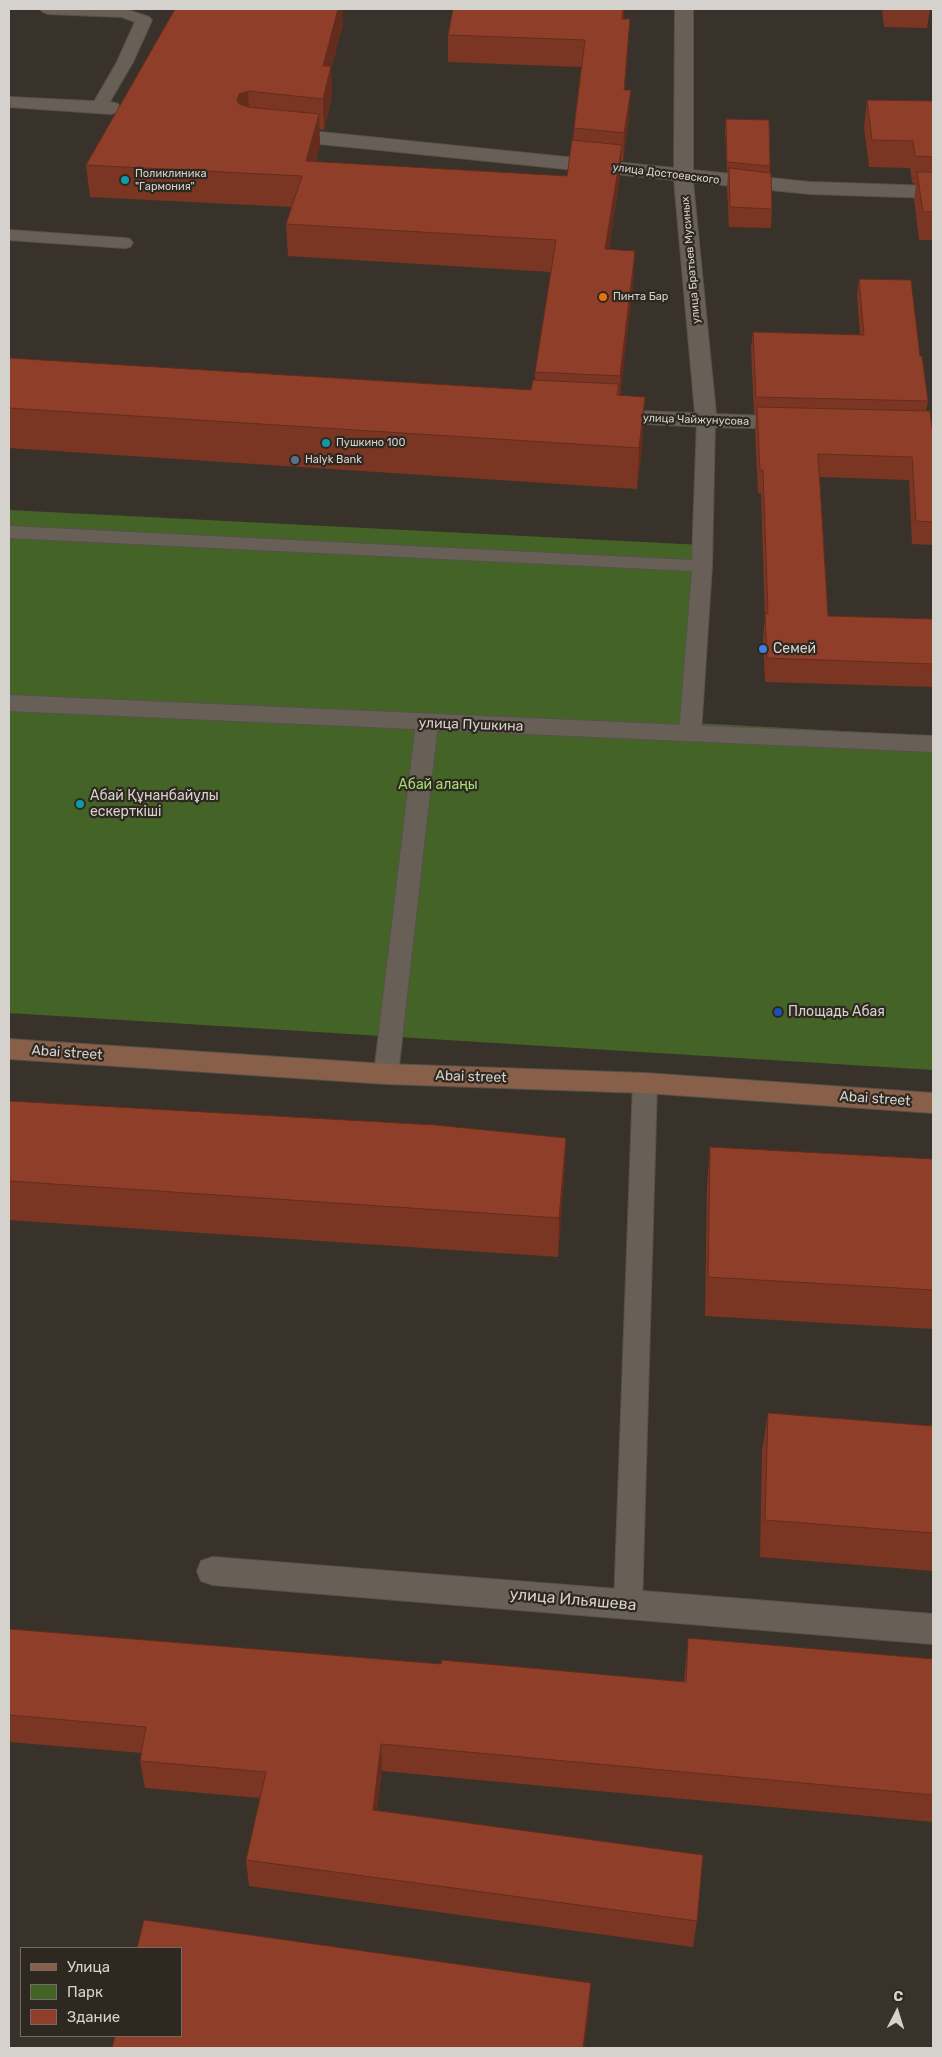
<!DOCTYPE html>
<html>
<head>
<meta charset="utf-8">
<style>
	body { margin:0 }
	#map { position:relative; width:942px; height:2057px; overflow:hidden; background:#39322a; font-family:Rubik,sans-serif }
	canvas { display:block }
	.frame { position:absolute; inset:0; border:10px solid #d5d1cc; pointer-events:none }
	.legend { position:absolute; left:20px; top:1947px; width:162px; height:90px; box-sizing:border-box; background:#2f2820; border:1px solid #716c65; margin:0; padding:6px 9px; list-style:none; font-size:15px; color:#d5d1cc }
	.legend li { display:flex; align-items:center; gap:10px; height:25px }
	.legend b { width:25px; border:1px solid #716c65 }
	.north { position:absolute; left:872px; top:1987px; width:50px; height:50px; -webkit-text-stroke:4px #2f2820; paint-order:stroke; rotate:5deg; font-size:14px; font-weight:700; line-height:20px; text-align:center; color:#d5d1cc }
	.north::after { content:''; display:block; margin:auto; width:18px; height:22px; background:#d5d1cc; clip-path:polygon(50% 0,100% 100%,50% 72%,0 100%) }
</style>
</head>
<body>
<div id="map">
<canvas width="942" height="2057"></canvas>
<div class="frame"></div>
<ul class="legend">
<li><b style="height:6px;background:#88604a"></b>Улица</li>
<li><b style="height:14px;background:#446427"></b>Парк</li>
<li><b style="height:14px;background:#8f3f29"></b>Здание</li>
</ul>
<div class="north">С</div>
</div>
<script>
const g = document.querySelector('canvas').getContext('2d');
g.lineJoin = 'round';
function fillPath(path, color) { g.fillStyle = color; g.fill(path, 'evenodd'); }
const shape = rows => new Path2D(rows.map(r => 'M' + r).join(''));
function stroke(path, color, width, dash) { g.strokeStyle = color; g.lineWidth = width; g.lineCap = dash ? 'butt' : 'round'; g.setLineDash(dash || []); g.stroke(path); }
function label(font, color, halo, rows, align = 'center') {
  g.font = font + ' Rubik,sans-serif'; g.lineWidth = 4.5; g.setLineDash([]); g.textBaseline = 'middle'; g.strokeStyle = halo; g.fillStyle = color; for (const [text, x, y, turn = 0] of rows) {
    g.save(); g.translate(x, y); g.rotate((+turn || 0) * Math.PI / 180); g.textAlign = isNaN(turn) ? turn : align; if (halo) g.strokeText(text, 0, 0); g.fillText(text, 0, 0); g.restore();
  }
}
fillPath(shape([
	[9,510,702,545,694,723,933,736,933,1070,9,1013]
]), '#446427');
const service = shape([
	[40,9,125,9,149,17,152,20,133,62,105,110,93,110,91,107,117,62,135,22,122,17,48,14,43,12,40,9],
	[9,230,124,238,130,239,133,243,130,247,124,248,9,240,9,230],
	[706,415,713,417,715,421,712,566,701,733,698,738,690,740,682,738,679,733,692,571,9,538,9,526,692,560,697,421,699,417,706,415],
	[427,716,434,718,438,723,398,1074,395,1080,386,1083,377,1080,374,1074,416,723,420,718,427,716],
	[645,1074,654,1077,657,1083,642,1605,638,1614,628,1617,618,1614,614,1605,633,1083,636,1077,645,1074]
]);
const minor = shape([
	[675,9,693,9,693,170,810,182,933,186,933,198,810,194,693,182,716,414,794,417,802,418,805,423,802,428,794,429,706,427,607,422,599,421,596,416,599,411,607,410,695,413,674,180,281,140,274,138,272,134,274,130,281,128,674,168,675,9],
	[9,97,111,102,118,104,120,108,118,112,111,114,9,107,9,97],
	[9,695,933,736,933,752,9,711,9,695],
	[213,1557,933,1614,933,1644,213,1585,201,1581,197,1571,201,1561,213,1557]
]);
const secondary = shape([
	[9,1039,386,1064,645,1073,933,1093,933,1113,645,1093,386,1084,9,1059,9,1039]
]);
stroke(service, '#56514a', 2);
stroke(minor, '#56514a', 2);
stroke(secondary, '#56514a', 2);
fillPath(service, '#686057');
fillPath(minor, '#686057');
fillPath(secondary, '#88604a');
fillPath(shape([
	[882,9,930,9,927,28,884,27],
	[624,19,628,46,625,90,629,118,623,161,621,161,620,176,609,249,635,251,633,283,620,396,643,438,637,489,9,448,9,358,531,390,535,380,535,372,551,272,288,256,286,224,292,207,90,197,86,165,343,24,331,69,332,97,324,130,319,129,320,145,316,162,567,176,573,140,574,128,581,67,448,62,448,35],
	[867,100,933,101,933,240,919,240,914,199,916,184,912,183,910,168,869,167,864,127],
	[726,119,770,166,770,173,772,209,771,228,729,227,727,187,728,172,727,172,725,129],
	[859,279,920,356,928,401,926,411,932,429,933,429,933,545,912,544,909,480,820,477,828,616,933,619,933,687,765,682,763,638,765,617,761,493,758,493,755,430,756,414,754,414,751,349,753,332,860,335,857,295],
	[9,1101,566,1138,564,1177,558,1257,9,1220],
	[710,1147,933,1159,933,1329,705,1316,707,1186],
	[768,1413,933,1426,933,1571,760,1557,762,1451],
	[9,1629,441,1664,684,1682,688,1638,933,1659,933,1822,382,1771,377,1810,697,1921,693,1947,249,1886,246,1860,260,1798,145,1788,140,1761,142,1753,9,1742]
]), '#7b3623');
fillPath(shape([
	[338,9,343,9,343,24,331,69,332,97,324,130,323,99,323,66],
	[623,9,625,9,621,46,622,19],
	[630,19,628,46,622,118,624,90],
	[631,90,629,118,623,161,624,133],
	[248,91,250,122,237,100,239,94],
	[319,114,320,145,308,193,306,161],
	[622,145,620,176,604,281,605,249],
	[635,251,633,283,619,409,620,376],
	[645,397,643,438,637,489,639,448],
	[566,1138,564,1177,558,1257,559,1218],
	[381,1744,382,1771,374,1836,373,1810],
	[591,1983,589,2014,584,2048,583,2048]
]), '#642c1d');
const building = shape([
	[175,9,338,9,323,66,331,66,323,99,248,91,239,94,237,100,239,104,248,107,319,114,306,161,567,176,572,140,622,145,605,249,635,251,620,376,535,372,556,240,286,224,302,176,86,165,175,9],
	[453,9,623,9,622,19,630,19,624,90,631,90,624,133,574,128,585,40,448,35,453,9],
	[867,100,933,101,933,157,915,156,913,141,872,140,867,100],
	[726,119,769,120,770,166,727,162,726,119],
	[729,168,771,173,772,209,730,207,729,168],
	[917,172,933,172,933,212,923,212,917,172],
	[859,279,911,280,920,356,922,356,928,401,756,397,753,332,864,335,859,279],
	[9,358,531,390,533,380,619,384,617,395,645,397,639,448,9,408,9,358],
	[757,407,930,411,932,429,933,429,933,522,916,521,912,457,818,454,828,616,933,619,933,664,767,658,765,614,768,614,763,470,760,470,757,407],
	[9,1101,435,1125,566,1138,559,1218,9,1181,9,1101],
	[710,1147,933,1159,933,1290,708,1277,710,1147],
	[768,1413,933,1426,933,1533,765,1520,768,1413],
	[9,1629,441,1664,442,1660,686,1682,688,1638,933,1659,933,1795,381,1744,373,1810,703,1855,697,1921,246,1860,266,1772,140,1761,146,1727,9,1715,9,1629],
	[144,1920,591,1983,583,2048,112,2048,115,2036,181,2036,181,1948,137,1948,144,1920]
]);
fillPath(building, '#8f3f29');
stroke(building, '#642c1d', 1);
for (const [x, y, r, color] of [
	[125,180,5,"#0f9aa8"],
	[603,297,5,"#e8710a"],
	[326,443,5,"#0f9aa8"],
	[295,460,5,"#5c6f8a"],
	[763,649,5,"#3f7fe0"],
	[80,804,5,"#0f9aa8"],
	[778,1012,5,"#1a4fb4"]
]) { const dot = new Path2D(); dot.arc(x, y, r, 0, 2 * Math.PI); g.fillStyle = color; g.fill(dot); stroke(dot, '#2f2820', 2); }
label('11px', '#d5d1cc', '#2f2820', [
	["Поликлиника",135,174],
	["\"Гармония\"",135,187],
	["Пинта Бар",613,297],
	["Пушкино 100",336,443],
	["Halyk Bank",305,460]
], 'left');
label('11px', '#d5d1cc', '#2f2820', [
	["улица Достоевского",666,174,7],
	["улица Братьев Мусиных",691,260,-95],
	["улица Чайжунусова",696,420,2]
]);
label('14px', '#d5d1cc', '#2f2820', [
	["Семей",773,649],
	["Абай Құнанбайұлы",90,796],
	["ескерткіші",90,812],
	["Площадь Абая",788,1012]
], 'left');
label('14px', '#d5d1cc', '#2f2820', [
	["улица Пушкина",471,725,2],
	["Abai street",67,1053,4],
	["Abai street",471,1077,2],
	["Abai street",875,1099,4]
]);
label('14px', '#a6dd77', '#2f2820', [
	["Абай алаңы",438,785]
]);
label('16px', '#d5d1cc', '#2f2820', [
	["улица Ильяшева",573,1600,5]
]);
</script>
</body>
</html>
